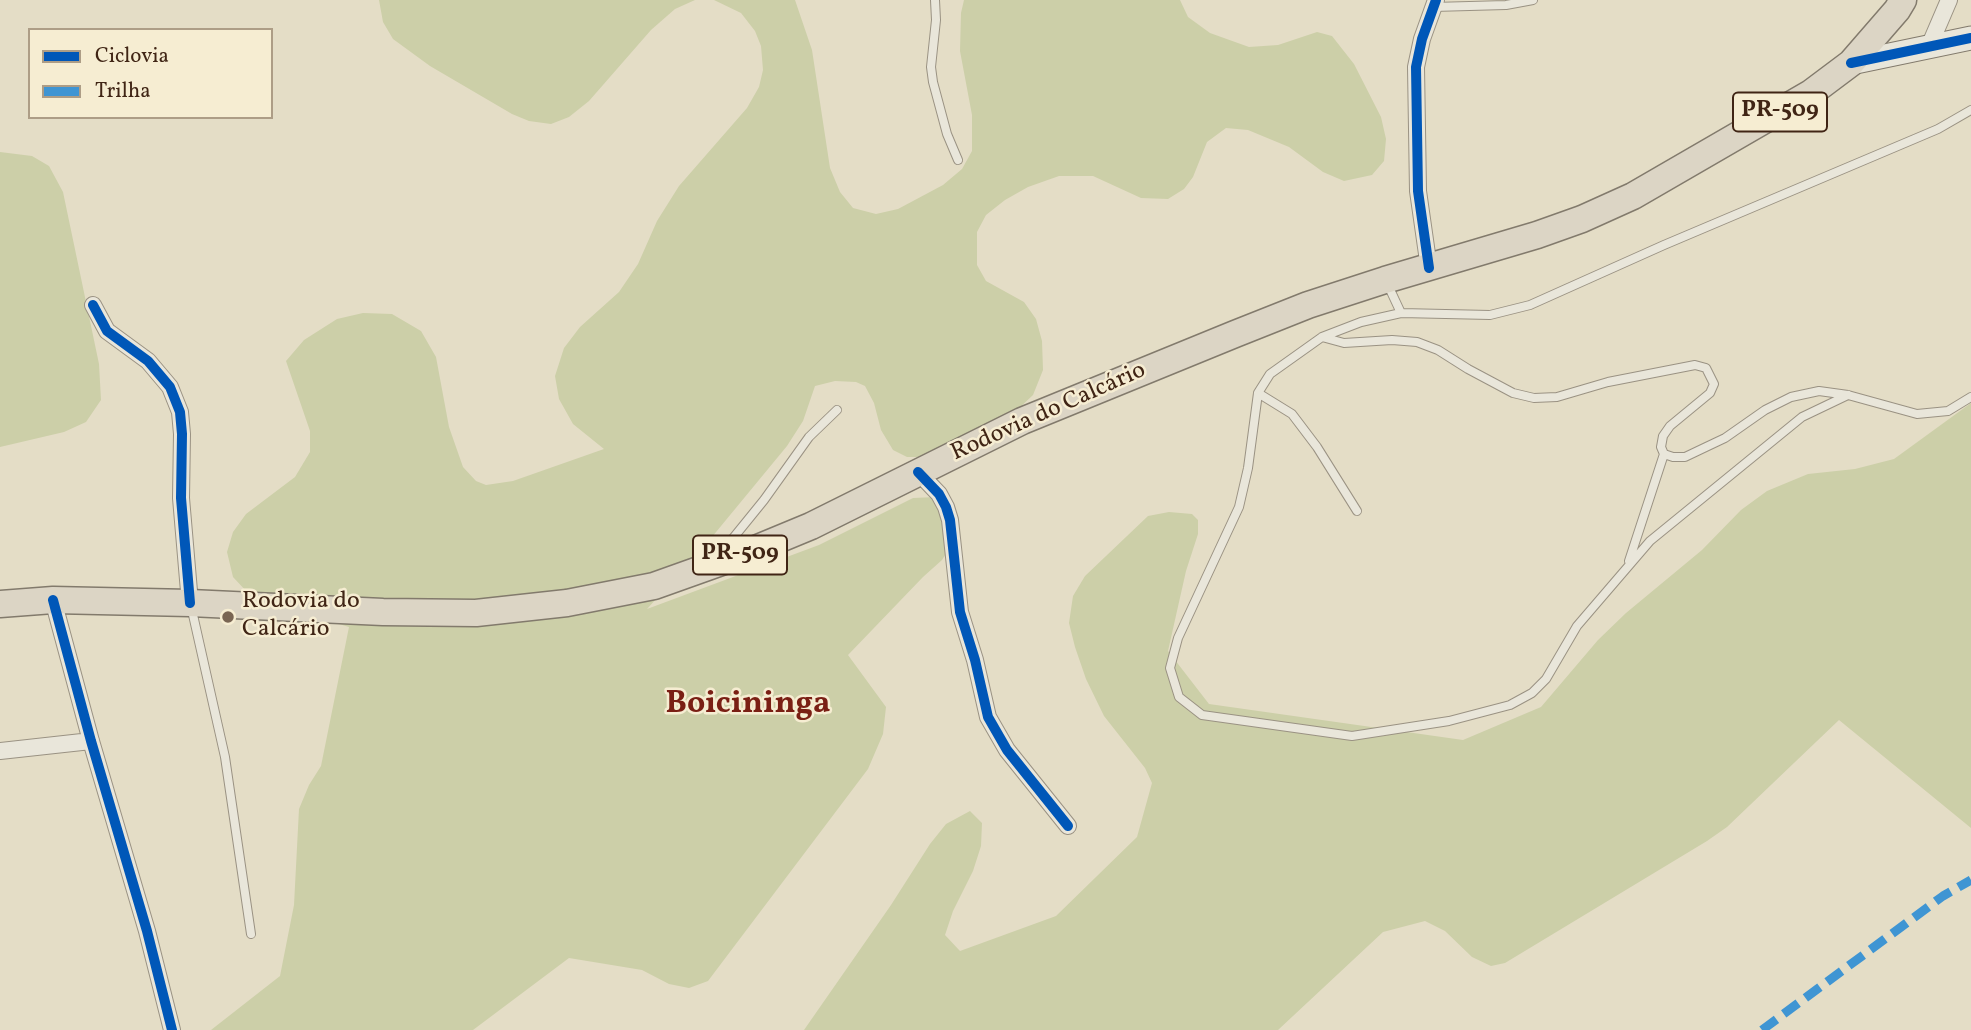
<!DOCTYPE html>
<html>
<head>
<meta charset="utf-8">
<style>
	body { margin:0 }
	#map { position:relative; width:1971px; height:1030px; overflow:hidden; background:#e4ddc6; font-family:Vollkorn,serif }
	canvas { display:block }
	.legend { position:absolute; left:28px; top:28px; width:245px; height:91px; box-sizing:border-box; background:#f6edd2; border:2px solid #ad9d86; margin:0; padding:9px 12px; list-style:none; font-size:21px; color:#402515 }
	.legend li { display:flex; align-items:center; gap:14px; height:35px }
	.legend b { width:35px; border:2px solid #ad9d86 }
</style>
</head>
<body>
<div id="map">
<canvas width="1971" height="1030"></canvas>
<ul class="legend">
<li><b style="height:9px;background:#0057b8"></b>Ciclovia</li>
<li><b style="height:9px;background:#3f95d3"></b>Trilha</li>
</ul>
</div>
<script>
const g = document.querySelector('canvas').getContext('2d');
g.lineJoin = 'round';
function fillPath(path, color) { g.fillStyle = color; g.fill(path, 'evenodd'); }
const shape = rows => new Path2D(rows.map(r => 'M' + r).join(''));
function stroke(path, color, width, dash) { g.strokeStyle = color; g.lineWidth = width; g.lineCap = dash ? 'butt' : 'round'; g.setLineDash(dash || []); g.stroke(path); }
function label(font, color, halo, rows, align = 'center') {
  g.font = font + ' Vollkorn,serif'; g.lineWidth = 5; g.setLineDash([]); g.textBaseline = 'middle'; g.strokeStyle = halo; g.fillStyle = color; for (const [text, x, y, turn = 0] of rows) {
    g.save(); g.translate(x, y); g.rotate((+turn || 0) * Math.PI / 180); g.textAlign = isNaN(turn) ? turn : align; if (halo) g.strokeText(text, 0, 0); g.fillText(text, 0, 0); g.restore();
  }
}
fillPath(shape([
	[379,0,695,0,675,9,651,30,589,101,569,117,551,124,529,121,512,114,430,66,393,39,383,22],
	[714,0,795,0,812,50,830,168,840,192,853,208,876,214,898,209,943,185,962,169,972,151,972,115,960,51,961,13,964,0,1180,0,1188,17,1210,33,1249,47,1278,45,1317,32,1332,36,1354,64,1381,117,1386,139,1384,161,1372,175,1344,181,1323,172,1289,147,1248,130,1226,128,1207,142,1193,177,1184,189,1168,199,1141,198,1093,176,1059,176,1028,187,1005,200,986,215,977,232,977,265,986,281,1024,302,1036,319,1042,341,1043,370,1033,395,1015,412,925,457,907,457,893,450,881,430,874,403,865,386,856,382,835,381,815,386,803,421,787,446,707,543,647,609,819,545,913,498,936,497,956,538,942,560,923,577,848,655,886,707,883,734,868,769,708,981,689,988,669,984,642,970,569,958,473,1030,211,1030,280,976,294,905,299,809,309,785,321,766,349,627,271,603,247,592,233,577,227,552,233,532,246,514,295,477,310,452,310,431,286,361,304,340,337,319,363,313,392,314,421,331,436,357,449,427,463,467,476,481,486,485,513,481,604,449,573,424,559,399,555,376,564,348,580,327,619,292,638,264,657,221,679,186,747,108,759,87,763,70,761,46,755,31,741,13],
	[0,152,32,156,49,166,63,192,99,364,101,400,86,422,64,432,0,447],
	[1971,403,1971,828,1839,720,1727,827,1707,841,1505,963,1491,966,1472,957,1445,931,1425,921,1383,932,1278,1030,804,1030,891,905,930,844,946,824,970,811,982,823,981,846,973,871,953,911,945,935,960,951,1056,916,1137,837,1152,783,1145,768,1104,716,1086,679,1075,647,1069,623,1073,596,1085,576,1148,516,1169,512,1192,514,1198,520,1198,534,1186,571,1168,651,1209,704,1463,740,1541,707,1598,640,1626,613,1702,550,1741,510,1767,491,1808,474,1855,469,1894,459]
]), '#cccfa8');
const lane = shape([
	[935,0,936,20,931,67,933,82,947,134,958,160],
	[1433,7,1506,5,1533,0],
	[1387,283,1401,313,1490,315,1530,305,1664,245,1938,129,1971,110],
	[1401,313,1361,322,1322,337,1270,374,1258,393,1248,468,1239,507,1178,638,1170,668,1179,697,1202,715,1352,736,1449,721,1510,705,1532,693,1546,679,1577,626,1650,541,1802,417,1848,395],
	[1322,337,1344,343,1392,340,1417,342,1438,350,1468,369,1513,393,1534,398,1557,397,1608,382,1695,365,1706,368,1714,384,1710,393,1670,426,1663,436,1661,447,1664,454,1673,457,1685,457,1706,447,1725,438,1765,410,1791,397,1819,391,1848,395,1917,414,1948,411,1971,397],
	[1258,393,1292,414,1317,447,1357,511],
	[721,553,764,500,809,437,837,410],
	[1629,561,1664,454],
	[191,606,225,757,251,934]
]);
const street = shape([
	[1928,49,1949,0],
	[1429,268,1418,191,1416,67,1422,39,1436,0],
	[93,305,107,331,148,361,170,387,180,412,182,434,181,498,190,603],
	[918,472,939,494,946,507,950,520,960,612,975,660,988,717,1007,750,1068,826],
	[53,600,91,741,147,931,172,1030],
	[0,751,91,741]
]);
const secondary = shape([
	[1851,63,1971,38]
]);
const primary = shape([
	[0,604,53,600,190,603,383,612,476,613,567,603,654,586,741,555,811,526,1022,421,1235,334,1308,305,1385,280,1537,235,1582,219,1633,196,1811,93,1851,63,1897,10,1903,0]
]);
stroke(lane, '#9a9283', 10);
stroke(street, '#9a9283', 18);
stroke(secondary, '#827a6c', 25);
stroke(primary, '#827a6c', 29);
stroke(lane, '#e9e6da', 8);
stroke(street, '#e9e6da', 16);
stroke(secondary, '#e9e6da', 23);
stroke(primary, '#dcd5c5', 26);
stroke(shape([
	[1762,1030,1943,896,1971,880]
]), '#3f95d3', 9, [18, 9]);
stroke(shape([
	[1851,63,1971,38],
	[1429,268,1418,191,1416,67,1422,39,1436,0],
	[93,305,107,331,148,361,170,387,180,412,182,434,181,498,190,603],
	[918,472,939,494,946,507,950,520,960,612,975,660,988,717,1007,750,1068,826],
	[53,600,91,741,147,931,172,1030]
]), '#0057b8', 10);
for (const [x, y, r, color] of [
	[228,617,7,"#796553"]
]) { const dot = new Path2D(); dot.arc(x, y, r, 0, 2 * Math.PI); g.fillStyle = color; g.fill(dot); stroke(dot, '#f6edd2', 2.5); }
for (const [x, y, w] of [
	[1780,112,94],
	[740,555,94]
]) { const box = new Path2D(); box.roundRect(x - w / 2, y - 19.5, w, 39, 5); g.fillStyle = '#f6edd2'; g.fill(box); stroke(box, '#402515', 2); }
label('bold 23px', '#402515', null, [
	["PR-509",1780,112],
	["PR-509",740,555]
]);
label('24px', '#402515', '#f6edd2', [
	["Rodovia do Calcário",1049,413,-24]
]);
label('24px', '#402515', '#f6edd2', [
	["Rodovia do",242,603],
	["Calcário",242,631]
], 'left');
label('bold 32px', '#7a1f14', '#f6edd2', [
	["Boicininga",748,706]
]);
</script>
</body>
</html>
